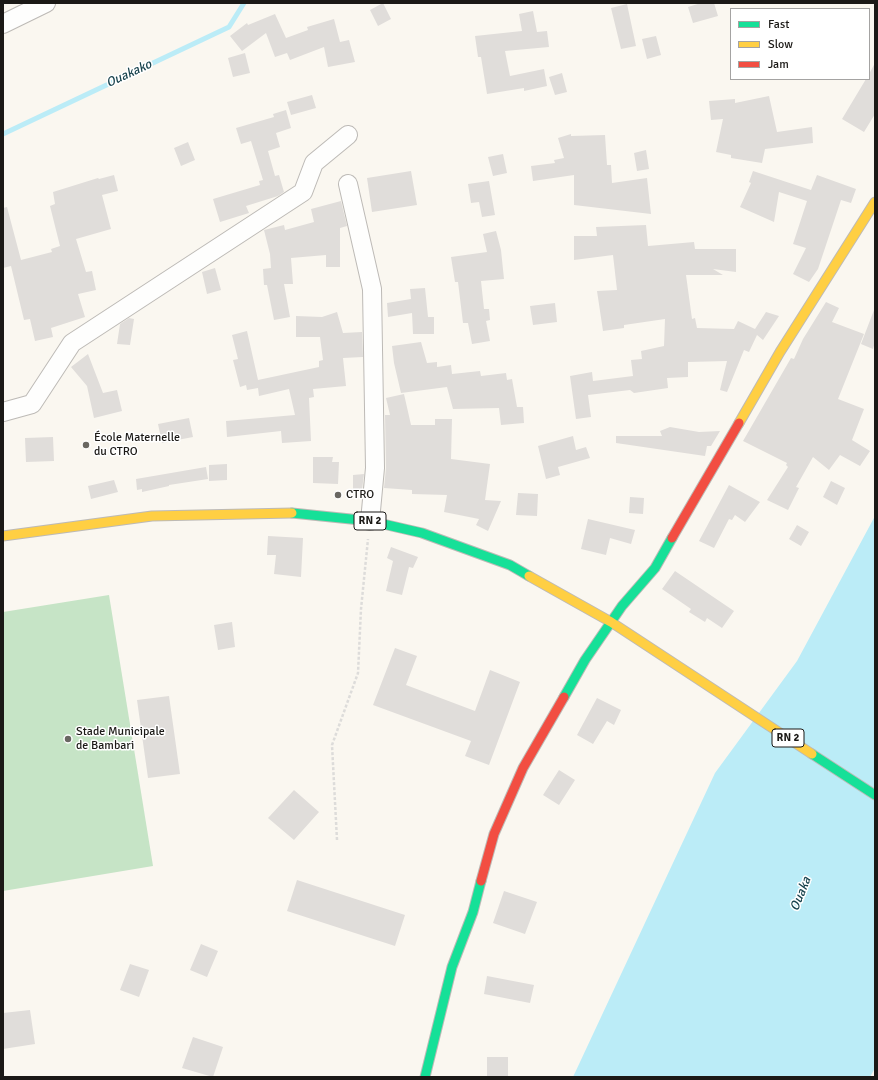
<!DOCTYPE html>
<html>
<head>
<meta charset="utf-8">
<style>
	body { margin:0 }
	#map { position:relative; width:878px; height:1080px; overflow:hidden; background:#faf7f0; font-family:Signika,sans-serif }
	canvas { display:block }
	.frame { position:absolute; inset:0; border:4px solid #1b1916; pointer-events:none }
	.legend { position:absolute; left:730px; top:8px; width:140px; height:72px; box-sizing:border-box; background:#fff; border:1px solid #a4a3a2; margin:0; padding:5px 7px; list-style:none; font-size:12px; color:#1b1916 }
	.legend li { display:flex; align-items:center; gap:8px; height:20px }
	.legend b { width:20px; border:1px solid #a4a3a2 }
</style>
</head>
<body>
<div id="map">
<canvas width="878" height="1080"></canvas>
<div class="frame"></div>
<ul class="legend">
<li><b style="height:5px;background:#16e098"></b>Fast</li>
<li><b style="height:5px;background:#ffcf43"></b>Slow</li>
<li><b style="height:5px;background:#f24e42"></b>Jam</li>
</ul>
</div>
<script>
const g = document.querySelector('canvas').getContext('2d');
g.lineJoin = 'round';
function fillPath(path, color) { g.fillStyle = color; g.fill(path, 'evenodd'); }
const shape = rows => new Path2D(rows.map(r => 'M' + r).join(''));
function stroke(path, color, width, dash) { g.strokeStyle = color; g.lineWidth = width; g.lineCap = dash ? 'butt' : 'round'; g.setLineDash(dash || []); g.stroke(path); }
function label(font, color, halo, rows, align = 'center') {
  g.font = font + ' Signika,sans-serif'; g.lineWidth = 3; g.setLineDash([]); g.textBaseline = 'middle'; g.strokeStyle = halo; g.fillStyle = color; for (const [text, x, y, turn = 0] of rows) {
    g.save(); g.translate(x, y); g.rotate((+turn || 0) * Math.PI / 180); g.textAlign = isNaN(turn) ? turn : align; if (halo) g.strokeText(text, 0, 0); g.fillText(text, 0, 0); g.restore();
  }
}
fillPath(shape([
	[109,595,153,866,3,891,3,612]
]), '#c6e4c6');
fillPath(shape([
	[875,516,875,1068,870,1077,573,1077,715,773,797,661]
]), '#bbecf7');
stroke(shape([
	[3,134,229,27,244,3]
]), '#bbecf7', 5);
fillPath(shape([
	[383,3,391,19,378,26,370,10],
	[701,3,714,3,718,16,693,23,688,7],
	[627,4,636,46,621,49,611,8],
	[533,11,537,32,547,31,549,47,505,51,510,76,544,69,547,86,524,91,524,88,487,94,481,57,478,57,475,36,522,31,519,14],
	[275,14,286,38,308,30,307,27,334,19,340,42,349,40,355,62,328,67,324,47,290,60,287,53,275,57,266,33,242,51,230,36,247,23,248,25],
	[656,36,661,55,647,59,642,39],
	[245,53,250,73,233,77,228,58],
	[875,63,875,114,864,132,842,119,866,79,869,79,869,74],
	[562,73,567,92,555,95,549,77],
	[312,95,316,108,291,115,287,102],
	[769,96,777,132,812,127,813,143,765,149,762,163,731,158,731,155,716,152,723,119,711,120,709,101,735,99,735,103],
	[286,110,291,128,276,133,280,147,268,151,275,176,279,175,284,192,278,196,246,206,249,213,220,222,213,199,260,185,259,181,263,180,251,141,241,144,236,128,274,117,273,114],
	[571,134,571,136,605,135,607,165,611,165,612,183,647,178,651,214,574,205,574,175,533,181,531,166,555,163,554,160,564,158,558,138],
	[188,142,195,160,181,166,174,148],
	[646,150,649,169,637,171,634,153],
	[503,154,507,173,493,176,488,157],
	[411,171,417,205,372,212,367,178],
	[753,171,811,190,817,175,856,189,851,203,841,200,818,269,809,282,793,274,806,248,793,244,807,201,779,192,774,222,740,207,751,183,749,182],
	[114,175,118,191,102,195,111,229,76,239,86,272,92,271,96,290,78,294,85,317,51,328,53,337,35,341,30,319,24,320,11,266,3,268,3,208,7,207,21,260,52,252,51,249,60,246,50,206,55,204,53,192,98,178,99,179],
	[489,181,495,215,482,217,479,202,471,203,468,184],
	[341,201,347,226,340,228,340,267,326,267,326,255,291,258,293,284,284,284,290,317,274,320,267,285,264,285,263,269,271,268,270,254,264,230,284,225,285,230,314,222,311,209],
	[646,225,648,246,694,242,695,249,736,249,736,272,713,269,723,275,686,275,692,319,695,318,697,328,734,329,738,321,755,329,766,312,779,316,763,340,757,335,749,352,744,350,727,392,720,390,727,361,688,362,688,377,667,378,668,388,634,393,630,390,588,395,591,417,576,419,570,376,592,372,593,381,633,376,631,360,642,359,641,351,664,346,665,319,624,325,624,328,603,331,597,291,617,290,613,255,574,260,574,236,597,236,596,227],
	[496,231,501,250,504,279,481,281,484,309,489,309,490,320,486,321,490,341,472,344,468,323,463,323,458,282,455,282,451,257,487,252,483,234],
	[215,268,221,290,207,294,202,272],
	[425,288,428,317,434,317,434,334,413,334,412,313,388,317,387,303,411,299,410,289],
	[826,302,839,308,832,322,864,334,838,399,864,409,852,440,870,451,860,466,840,455,829,470,813,457,796,487,799,488,788,510,767,500,788,467,786,465,787,463,743,441,791,358,794,359,803,339],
	[555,303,557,322,533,325,530,306],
	[874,310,875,342,873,349,861,344],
	[337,312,343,333,362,332,363,357,343,358,346,386,313,389,314,397,309,398,311,441,282,443,281,431,227,437,226,421,295,415,289,389,259,396,258,388,247,390,246,385,240,387,233,360,238,359,232,335,247,331,258,380,319,367,319,361,323,360,320,337,296,337,296,316,322,317],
	[129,318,134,319,130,345,117,344,120,324],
	[421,342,427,363,437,362,437,367,451,365,452,374,480,371,481,376,506,373,507,380,512,379,517,407,523,407,524,423,501,425,499,408,453,409,447,387,401,393,394,363,392,346],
	[88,354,103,393,117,390,122,411,94,418,87,386,71,367],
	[404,394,411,425,435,425,435,419,452,419,451,459,490,464,485,500,501,501,488,531,476,525,479,519,444,512,447,495,412,494,412,490,384,488,386,468,385,415,390,415,386,398],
	[189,418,193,437,162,443,158,424],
	[670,427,699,432,720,431,711,446,707,446,705,456,616,443,616,436,662,436,660,431],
	[573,436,576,450,586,447,590,458,558,467,560,475,546,479,538,446],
	[53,437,54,461,26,462,25,438],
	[313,457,333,457,332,462,339,462,338,484,313,483],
	[227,464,227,480,209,481,209,465],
	[206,467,208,479,169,485,169,486,142,492,142,489,137,490,136,479],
	[364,474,362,490,353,490,353,475],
	[114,480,118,492,91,499,88,486],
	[831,481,845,488,837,505,823,497],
	[729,485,760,502,745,522,735,515,732,520,729,519,714,548,699,541],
	[518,493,538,494,537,516,516,515],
	[630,497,644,498,643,514,629,513],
	[588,519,635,530,631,544,610,538,606,555,581,549],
	[797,525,809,532,801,546,789,539],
	[268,536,303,538,301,577,274,574,276,555,267,555],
	[391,547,418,557,413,568,409,567,402,595,386,591,393,561,387,558],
	[675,571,734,611,722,628,707,618,705,622,689,612,691,609,662,589],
	[232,622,235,647,218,650,214,625],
	[395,648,417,656,406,685,475,711,490,670,520,682,489,765,465,756,471,741,373,705],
	[169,696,180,774,148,778,137,700],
	[597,698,621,710,614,725,607,721,593,744,577,735],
	[559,770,575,780,559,805,543,795],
	[294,790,319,812,294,840,268,818],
	[297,880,405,915,395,946,287,911],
	[504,891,537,902,525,934,493,923],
	[201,944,218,951,207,977,190,970],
	[130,964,149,970,139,997,120,990],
	[487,976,534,985,530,1003,484,994],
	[30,1010,35,1044,3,1049,3,1013],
	[193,1037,223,1047,213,1077,182,1068],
	[487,1057,508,1057,508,1077,487,1077]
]), '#e0ddda');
const street = shape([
	[3,24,46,3],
	[348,184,372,289,375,468,370,521],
	[3,412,32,404,72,343,303,192,314,163,348,135]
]);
const fast = shape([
	[292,513,370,521,422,533,510,565,529,576],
	[564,697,585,660,622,606,655,568,672,538],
	[812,754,875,795],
	[425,1077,452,967,473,912,481,881]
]);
const slow = shape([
	[739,423,780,352,875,202],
	[3,536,152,516,292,513],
	[529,576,611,622,812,754]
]);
const jam = shape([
	[672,538,739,423],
	[481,881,494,834,523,768,564,697]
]);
stroke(street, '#bdbab6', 20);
stroke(fast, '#bdbab6', 11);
stroke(slow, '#bdbab6', 11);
stroke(jam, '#bdbab6', 11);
stroke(shape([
	[337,840,332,745,358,673,361,609,368,539]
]), '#dddcda', 2.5, [3, 2]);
stroke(street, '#fefefd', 18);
stroke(fast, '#16e098', 9);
stroke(slow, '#ffcf43', 9);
stroke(jam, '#f24e42', 9);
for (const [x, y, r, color] of [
	[86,445,4,"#696762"],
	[338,495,4,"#696762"],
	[68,739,4,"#696762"]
]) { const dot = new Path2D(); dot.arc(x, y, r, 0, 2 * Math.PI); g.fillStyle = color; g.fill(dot); stroke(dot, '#fff', 1.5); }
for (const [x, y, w] of [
	[370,521,32],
	[788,738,32]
]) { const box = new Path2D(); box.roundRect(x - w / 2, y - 9, w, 18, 3); g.fillStyle = '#fff'; g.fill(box); stroke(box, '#1b1916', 1); }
label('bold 11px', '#1b1916', null, [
	["RN 2",370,521],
	["RN 2",788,738]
]);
label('12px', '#1b1916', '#fff', [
	["École Maternelle",94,438],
	["du CTRO",94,452],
	["CTRO",346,495],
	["Stade Municipale",76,732],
	["de Bambari",76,746]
], 'left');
label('italic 13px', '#18434d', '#fff', [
	["Ouakako",129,74,-25],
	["Ouaka",801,894,-68]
]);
</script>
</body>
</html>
